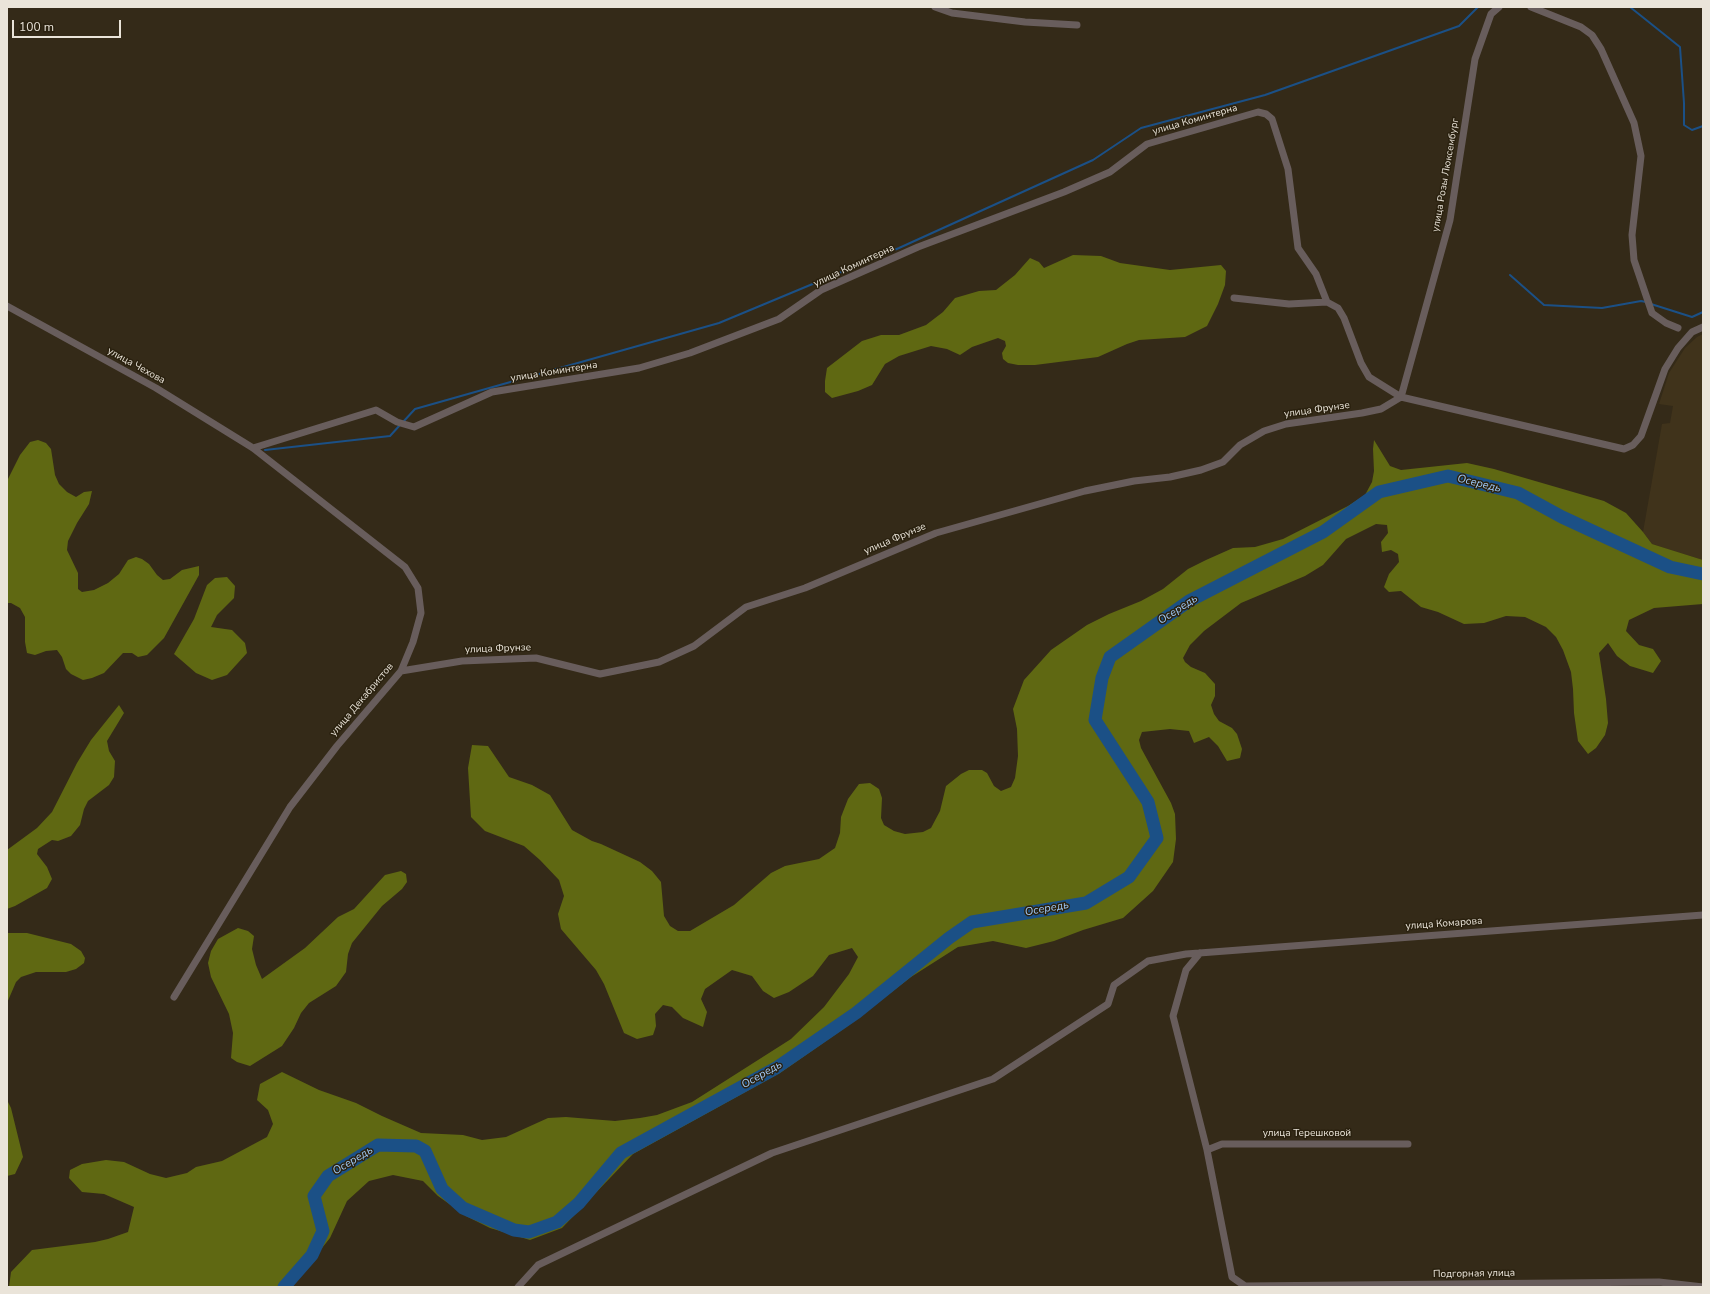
<!DOCTYPE html>
<html>
<head>
<meta charset="utf-8">
<style>
	body { margin:0 }
	#map { position:relative; width:1710px; height:1294px; overflow:hidden; background:#342a18; font-family:"Nunito Sans",sans-serif }
	canvas { display:block }
	.frame { position:absolute; inset:0; border:8px solid #eae4d9; pointer-events:none }
	.scale { position:absolute; left:12px; top:20px; width:109px; height:18px; box-sizing:border-box; border:2px solid #eae4d9; border-top:0; padding-left:5px; font-size:12px; line-height:14px; white-space:nowrap; color:#eae4d9; -webkit-text-stroke:3px #2a210f; paint-order:stroke }
</style>
</head>
<body>
<div id="map">
<canvas width="1710" height="1294"></canvas>
<div class="frame"></div>
<div class="scale">100 m</div>
</div>
<script>
const g = document.querySelector('canvas').getContext('2d');
g.lineJoin = 'round';
function fillPath(path, color) { g.fillStyle = color; g.fill(path, 'evenodd'); }
const shape = rows => new Path2D(rows.map(r => 'M' + r).join(''));
function stroke(path, color, width, dash) { g.strokeStyle = color; g.lineWidth = width; g.lineCap = dash ? 'butt' : 'round'; g.setLineDash(dash || []); g.stroke(path); }
function label(font, color, halo, rows, align = 'center') {
  g.font = font + ' "Nunito Sans",sans-serif'; g.lineWidth = 3; g.setLineDash([]); g.textBaseline = 'middle'; g.strokeStyle = halo; g.fillStyle = color; for (const [text, x, y, turn = 0] of rows) {
    g.save(); g.translate(x, y); g.rotate((+turn || 0) * Math.PI / 180); g.textAlign = isNaN(turn) ? turn : align; if (halo) g.strokeText(text, 0, 0); g.fillText(text, 0, 0); g.restore();
  }
}
fillPath(shape([
	[1703,334,1703,560,1652,544,1643,532,1662,424,1670,423,1673,406,1659,404,1669,373,1685,348,1697,337]
]), '#40331b');
fillPath(shape([
	[1073,255,1101,256,1120,263,1170,270,1221,265,1226,271,1225,285,1218,304,1207,326,1185,337,1139,340,1127,344,1098,357,1035,365,1018,365,1008,363,1003,359,1002,353,1006,346,1005,341,998,338,972,347,960,355,947,349,931,346,899,356,885,364,872,385,858,391,832,398,825,392,825,381,827,368,862,341,881,335,899,335,926,325,943,312,955,298,979,291,996,290,1015,275,1030,258,1039,262,1044,268],
	[38,440,46,443,51,449,55,475,59,484,67,492,76,497,84,492,92,491,89,504,77,523,68,541,67,550,78,573,78,589,82,592,94,590,108,583,119,574,128,560,136,557,142,559,149,564,157,575,163,580,170,579,182,570,199,566,199,575,164,638,147,655,138,657,132,653,123,653,104,673,92,678,83,680,71,674,66,669,62,657,57,650,46,651,35,655,27,653,25,642,25,617,20,608,11,603,7,603,7,481,20,455,30,442],
	[1374,440,1390,466,1401,470,1467,463,1494,469,1604,501,1626,513,1643,532,1652,544,1703,560,1703,604,1654,608,1629,620,1626,631,1639,645,1653,649,1661,661,1653,673,1630,666,1617,656,1608,643,1599,653,1606,699,1608,723,1605,735,1596,748,1588,754,1578,741,1574,713,1573,689,1571,672,1563,650,1556,637,1546,627,1525,617,1506,616,1484,623,1464,624,1438,612,1421,607,1401,591,1389,592,1384,587,1389,574,1399,562,1398,554,1391,550,1382,552,1381,542,1388,533,1387,525,1376,524,1346,539,1323,565,1305,576,1241,603,1204,631,1190,645,1183,658,1185,662,1191,667,1205,673,1215,684,1215,696,1211,705,1214,714,1219,721,1232,728,1237,734,1242,749,1240,758,1227,761,1218,746,1209,737,1194,743,1189,731,1170,729,1142,732,1139,740,1141,748,1171,803,1175,814,1176,839,1173,862,1153,891,1123,918,1083,930,1054,941,1026,948,993,941,958,947,911,977,849,1025,780,1073,633,1154,562,1228,530,1240,490,1228,466,1216,438,1196,423,1181,393,1175,369,1181,347,1201,330,1238,291,1287,9,1287,11,1272,32,1250,95,1242,108,1239,128,1232,134,1207,104,1194,82,1192,69,1178,70,1170,82,1164,106,1160,124,1162,150,1174,166,1178,187,1173,196,1167,222,1161,267,1137,273,1124,268,1110,257,1100,260,1084,282,1072,319,1090,356,1103,382,1116,421,1133,463,1135,482,1140,506,1137,548,1118,566,1117,615,1121,640,1118,657,1115,692,1102,791,1039,824,1007,849,974,858,957,852,948,829,955,813,976,789,992,774,998,763,991,752,976,732,970,705,989,701,999,707,1012,703,1027,683,1018,672,1007,663,1005,655,1014,656,1026,653,1035,637,1039,624,1033,604,984,596,970,561,929,558,914,564,896,559,880,540,860,524,846,485,831,471,817,468,768,472,745,488,746,509,777,532,785,550,795,572,830,592,841,601,844,640,862,652,871,661,882,664,916,670,926,678,931,690,931,734,905,771,873,785,866,819,859,835,848,840,833,841,817,848,799,859,784,870,783,879,789,882,798,881,818,884,825,894,831,905,834,923,832,931,828,940,811,946,786,961,774,969,770,982,770,987,773,994,786,1001,791,1011,787,1015,778,1018,756,1017,729,1013,709,1024,680,1051,650,1087,625,1109,614,1141,601,1163,589,1188,569,1206,560,1233,548,1255,547,1283,539,1348,506,1365,495,1372,482,1374,471,1373,449],
	[227,577,235,586,234,598,217,615,211,627,232,630,245,643,247,653,227,675,212,680,196,673,174,654,194,619,207,585,215,578],
	[119,705,124,713,107,741,109,751,115,761,114,777,109,785,88,801,84,809,80,825,71,836,58,841,52,840,38,849,37,854,47,867,52,879,47,888,15,906,7,909,7,850,37,828,52,812,77,763,91,740],
	[401,871,406,874,407,882,402,889,382,906,352,943,348,954,346,972,336,986,309,1003,301,1013,294,1028,282,1046,250,1066,237,1062,231,1058,233,1033,229,1014,211,977,208,963,211,951,218,939,238,928,248,931,254,936,252,949,256,965,262,979,305,948,338,917,354,909,385,875],
	[7,933,27,933,71,944,81,951,85,958,84,963,76,969,66,972,36,972,21,977,16,982,7,1003],
	[7,1100,11,1108,23,1157,15,1174,7,1176]
]), '#5f6812');
stroke(shape([
	[1630,7,1680,47,1684,103,1684,125,1692,130,1703,126],
	[1510,275,1544,305,1602,308,1641,301,1646,302],
	[1651,304,1692,317,1703,312],
	[403,422,415,409,719,323,899,248,1093,160,1141,128,1265,95,1459,26,1478,7],
	[265,450,390,436,400,425]
]), '#1b5086', 2);
stroke(shape([
	[284,1287,312,1255,323,1231,314,1196,328,1176,378,1145,416,1146,425,1151,442,1189,463,1208,514,1230,529,1232,557,1222,579,1203,621,1153,776,1068,856,1013,949,938,972,922,1086,903,1129,877,1157,838,1148,802,1095,720,1102,678,1110,657,1189,601,1323,532,1379,492,1448,476,1518,493,1562,517,1670,567,1703,574]
]), '#1b5086', 13);
stroke(shape([
	[935,7,952,13,1025,22,1077,25],
	[1531,7,1581,27,1592,35,1601,49,1634,123,1641,156,1632,235,1634,260,1652,313,1666,323,1678,328],
	[1234,298,1289,304,1327,302,1338,308,1344,318,1361,363,1369,377,1401,397,1624,449,1633,445,1641,436,1665,369,1678,348,1692,332,1703,327],
	[7,306,156,388,253,448,405,567,418,588,421,613,413,642,401,671,337,746,290,807,174,997],
	[1401,397,1450,220,1475,59,1491,14,1499,7],
	[253,448,376,410,397,422,414,427,492,392,639,368,690,353,779,319,821,290,918,247,1064,192,1110,172,1147,144,1258,112,1266,114,1272,119,1288,169,1298,248,1316,274,1327,302],
	[401,671,462,661,536,658,600,674,659,662,694,646,746,607,805,588,936,533,1085,491,1134,481,1170,477,1201,470,1223,462,1240,445,1264,431,1286,424,1362,413,1381,409,1401,397],
	[1200,953,1186,970,1173,1016,1207,1150,1232,1277,1245,1286,1659,1282,1703,1287],
	[1207,1150,1222,1144,1408,1144],
	[518,1287,538,1265,772,1153,993,1079,1108,1004,1114,985,1148,961,1186,954,1703,915]
]), '#685d5c', 7);
label('10px', '#eae4d9', '#2a210f', [
	["улица Коминтерна",1195,120,-16],
	["улица Розы Люксембург",1446,175,-80],
	["улица Коминтерна",854,266,-25],
	["улица Чехова",136,366,29],
	["улица Коминтерна",554,372,-9],
	["улица Фрунзе",1317,410,-8],
	["улица Фрунзе",895,539,-23],
	["улица Фрунзе",498,649,-2],
	["улица Декабристов",362,700,-50],
	["улица Комарова",1444,924,-4],
	["улица Терешковой",1307,1134],
	["Подгорная улица",1474,1274,-1]
]);
label('italic 11px', '#9fc9f9', '#2a210f', [
	["Осередь",1479,484,14],
	["Осередь",1178,610,-33],
	["Осередь",1047,909,-10],
	["Осередь",762,1075,-30],
	["Осередь",353,1161,-31]
]);
</script>
</body>
</html>
